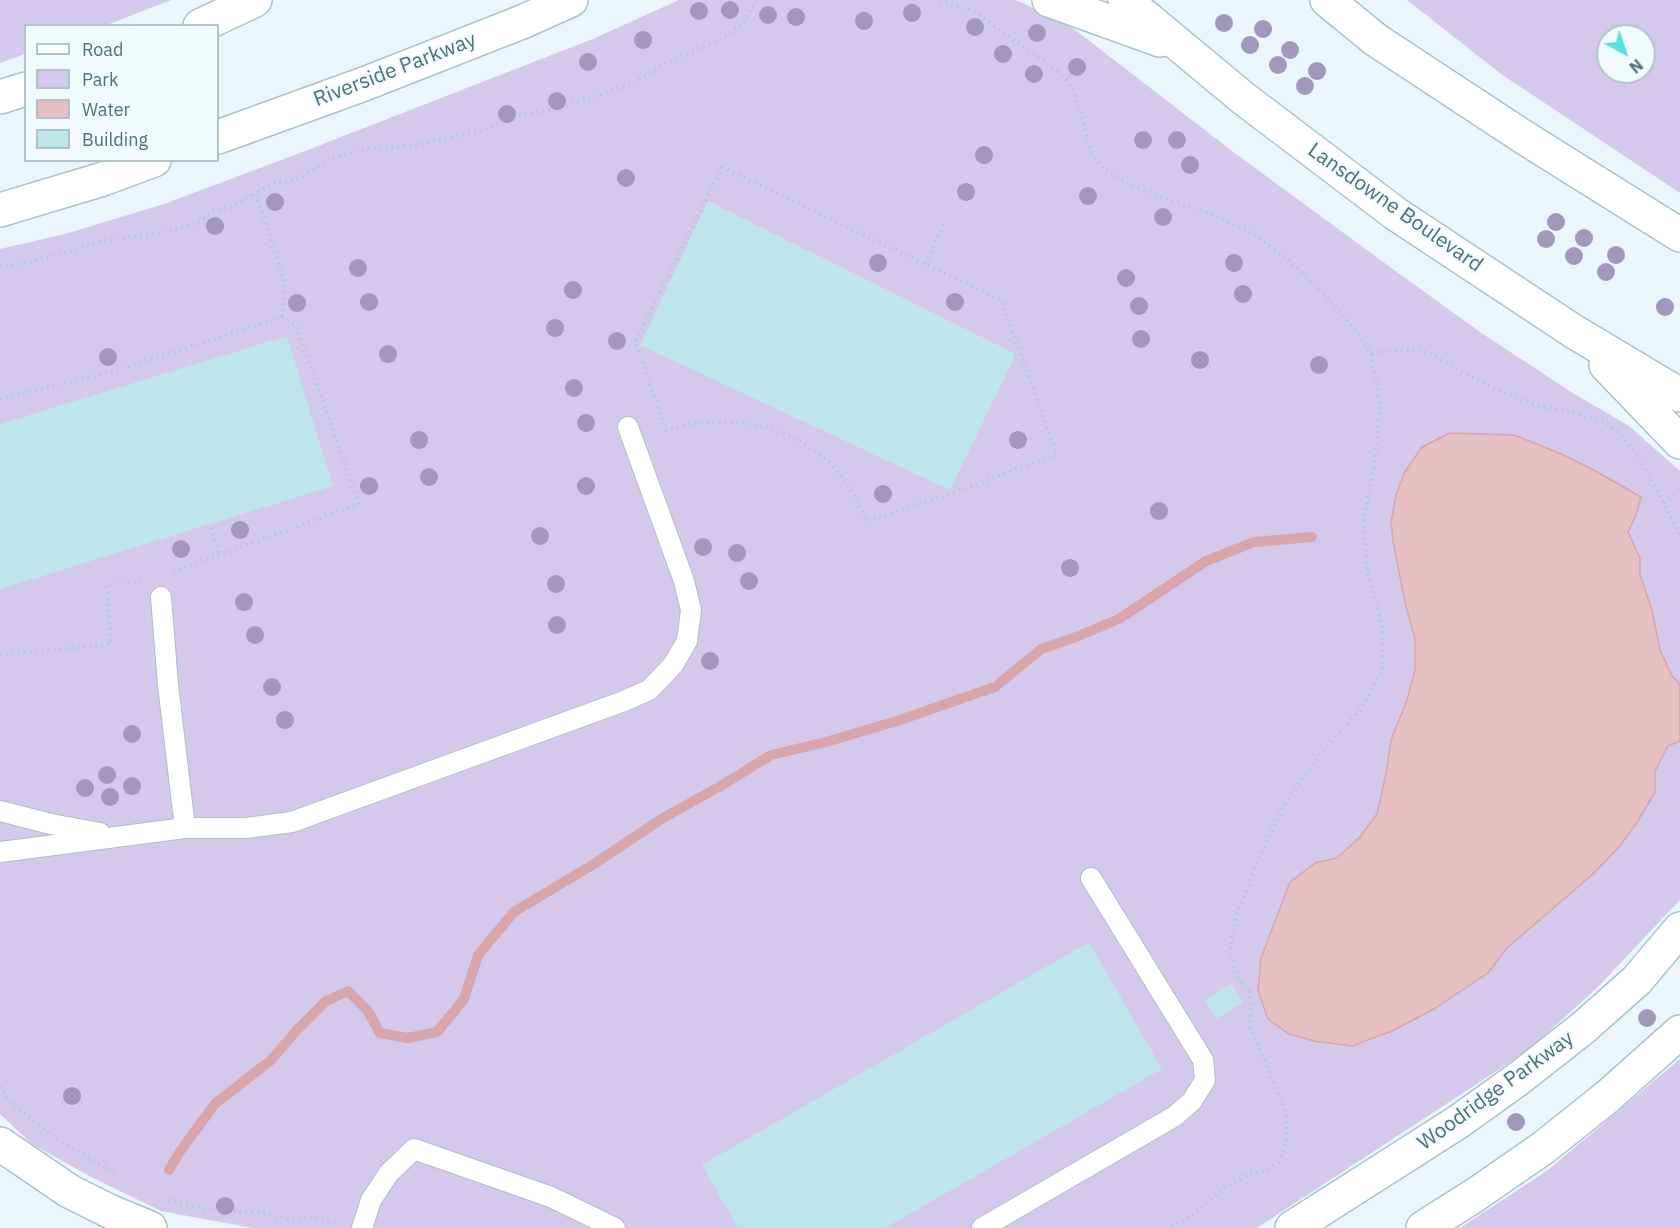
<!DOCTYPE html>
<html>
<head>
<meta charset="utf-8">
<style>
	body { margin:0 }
	#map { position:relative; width:1680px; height:1228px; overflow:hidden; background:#ebf6fc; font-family:"IBM Plex Sans",sans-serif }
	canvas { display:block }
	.legend { position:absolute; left:24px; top:24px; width:195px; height:138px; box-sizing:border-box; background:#f1fafe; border:2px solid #b0c4c8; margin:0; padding:8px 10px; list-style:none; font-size:18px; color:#4e7377 }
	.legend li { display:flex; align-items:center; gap:12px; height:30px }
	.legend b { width:30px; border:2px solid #b0c4c8 }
	.north { position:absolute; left:1596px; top:24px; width:60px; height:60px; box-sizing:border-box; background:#f1fafe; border:2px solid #b0c4c8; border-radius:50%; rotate:140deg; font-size:16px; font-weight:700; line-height:24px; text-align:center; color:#4e7377 }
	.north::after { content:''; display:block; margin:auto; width:21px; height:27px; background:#55e1dd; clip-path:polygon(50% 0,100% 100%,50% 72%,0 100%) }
</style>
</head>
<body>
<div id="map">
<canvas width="1680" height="1228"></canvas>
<ul class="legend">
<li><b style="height:8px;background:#fff"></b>Road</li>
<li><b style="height:16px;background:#d4c9ea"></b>Park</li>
<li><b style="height:16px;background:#e6bfc3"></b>Water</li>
<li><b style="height:16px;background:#bee5ec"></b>Building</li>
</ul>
<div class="north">N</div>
</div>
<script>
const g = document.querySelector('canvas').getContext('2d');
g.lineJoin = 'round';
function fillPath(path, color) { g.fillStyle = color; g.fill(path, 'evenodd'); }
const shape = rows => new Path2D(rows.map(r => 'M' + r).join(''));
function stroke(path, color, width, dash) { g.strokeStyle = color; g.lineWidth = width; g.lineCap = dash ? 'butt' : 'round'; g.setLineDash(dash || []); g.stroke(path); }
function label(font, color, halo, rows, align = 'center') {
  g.font = font + ' "IBM Plex Sans",sans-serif'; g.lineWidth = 4.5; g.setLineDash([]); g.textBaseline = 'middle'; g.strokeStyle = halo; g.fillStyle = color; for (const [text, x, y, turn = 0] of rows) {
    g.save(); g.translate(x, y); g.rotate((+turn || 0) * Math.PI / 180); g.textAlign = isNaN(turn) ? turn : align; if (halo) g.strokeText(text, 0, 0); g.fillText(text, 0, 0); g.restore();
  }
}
fillPath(shape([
	[0,0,171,0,107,25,26,26,25,54,0,63],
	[679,0,1014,0,1021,2,1074,29,1236,154,1390,267,1480,332,1571,392,1629,426,1680,471,1680,900,1596,989,1527,1051,1257,1228,252,1228,161,1211,93,1178,32,1144,0,1114,0,249,65,234,164,204,305,151,595,38],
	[1407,0,1680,0,1680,193,1501,74],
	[1608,36,1644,36,1644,72,1608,72],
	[1680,1059,1680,1228,1460,1228,1548,1170]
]), '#d4c9ea');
const water = shape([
	[1449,433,1514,435,1559,453,1592,469,1641,497,1636,515,1628,532,1640,558,1640,575,1652,610,1660,650,1672,676,1680,684,1680,741,1668,746,1655,771,1655,792,1638,821,1620,846,1593,874,1507,948,1488,973,1434,1009,1392,1031,1352,1046,1314,1041,1289,1034,1268,1019,1258,991,1261,958,1290,882,1315,863,1337,858,1360,837,1377,814,1386,774,1391,740,1407,700,1415,670,1415,638,1406,607,1393,541,1391,523,1396,495,1405,472,1421,448,1449,433]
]);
fillPath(water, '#e6bfc3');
stroke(water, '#d7a5aa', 1.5);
stroke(shape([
	[169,1170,181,1150,215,1104,271,1060,296,1031,326,1001,348,991,368,1011,380,1033,408,1038,437,1032,464,999,478,955,514,912,594,864,663,818,719,787,771,755,826,742,897,721,995,687,1041,649,1076,637,1119,619,1206,561,1254,542,1312,537]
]), '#d7a5aa', 10);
fillPath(shape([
	[708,201,1016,354,950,490,640,345],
	[287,336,333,486,0,589,0,424],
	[1089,942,1162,1069,885,1228,738,1228,702,1165],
	[1231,983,1243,1003,1216,1019,1205,1000]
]), '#bee5ec');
const lane = shape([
	[161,597,168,685,185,828],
	[0,811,51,824,100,833],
	[0,852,185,828,246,828,292,822,624,701,649,690,673,665,687,641,691,610,684,581,628,427],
	[362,1228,371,1200,389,1173,414,1149,551,1197,615,1228],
	[982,1228,1175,1116,1192,1101,1205,1080,1203,1060,1091,878]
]);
const street = shape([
	[0,1144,69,1191,111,1212,150,1228]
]);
const secondary = shape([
	[1049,0,1160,40],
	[1125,0,1243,98,1396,214,1573,331,1680,395],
	[1327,0,1376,40,1525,138,1680,235],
	[200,26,255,0],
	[0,97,26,89],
	[218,137,364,84,522,22,571,0],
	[0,210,103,179,154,160],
	[1606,365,1680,442],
	[1292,1228,1458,1122,1518,1079,1583,1028,1637,980,1680,929],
	[1423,1228,1475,1195,1543,1148,1607,1097,1680,1032]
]);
stroke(lane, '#a8c2c7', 22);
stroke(street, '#a8c2c7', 36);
stroke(secondary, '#a7c4cb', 36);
stroke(shape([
	[940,0,975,12,1059,72,1071,86,1079,107,1091,152,1103,168,1123,181,1151,193,1206,212,1249,231,1285,257,1326,296,1354,328,1371,353,1380,405,1374,467,1363,522,1368,572,1383,629,1383,670,1362,708,1317,758,1284,805,1257,862,1237,915,1230,946,1235,974,1249,992,1251,1005,1250,1027,1287,1114,1287,1143,1279,1161,1266,1170,1248,1174,1224,1188,1201,1209,1170,1228],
	[722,167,1001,300,1057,454,964,489,867,521,851,489,829,462,800,441,770,428,738,422,698,423,666,430,635,342,722,167],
	[926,264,944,223],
	[0,267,26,263,100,242,170,231,196,224,212,211,230,207,255,193],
	[282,317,285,285,268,230,255,193,276,182,296,180,331,158,372,148,410,146,481,131,519,115,560,108,634,83,663,65,723,38,742,25,757,0],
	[1371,353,1418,349,1435,356,1464,373,1502,392,1539,406,1571,412,1605,422,1621,435,1641,461,1680,535],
	[0,398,111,372,282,317,296,325,359,504,171,572],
	[1664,503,1680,488],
	[211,528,220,555],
	[0,655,111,644,107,585,141,581],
	[0,1087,7,1099,54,1137,116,1174],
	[169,1199,195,1207,239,1212,259,1212,291,1220,314,1217,338,1225]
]), '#a5d0d6', 4, [1.5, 4.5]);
stroke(lane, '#fff', 20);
stroke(street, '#fff', 33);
stroke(secondary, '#fff', 33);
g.fillStyle = '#a298bc';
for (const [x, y] of [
	[730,10],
	[699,11],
	[912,13],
	[768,15],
	[796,17],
	[864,21],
	[1224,23],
	[975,27],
	[1263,29],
	[1037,33],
	[643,40],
	[1250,45],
	[1290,50],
	[1003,54],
	[588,62],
	[1278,65],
	[1077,67],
	[1317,71],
	[1034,74],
	[1305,86],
	[557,101],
	[507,114],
	[1143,140],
	[1177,140],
	[984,155],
	[1190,165],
	[626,178],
	[966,192],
	[1088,196],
	[275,202],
	[1163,217],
	[1556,222],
	[215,226],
	[1584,238],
	[1546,239],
	[1616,255],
	[1574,256],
	[878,263],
	[1234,263],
	[358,268],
	[1606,272],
	[1126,278],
	[573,290],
	[1243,294],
	[369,302],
	[955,302],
	[297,303],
	[1139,306],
	[1665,307],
	[555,328],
	[1141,339],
	[617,341],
	[388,354],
	[108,357],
	[1200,360],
	[1319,365],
	[574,388],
	[586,423],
	[419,440],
	[1018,440],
	[429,477],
	[369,486],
	[586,486],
	[883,494],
	[1159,511],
	[240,530],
	[540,536],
	[703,547],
	[181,549],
	[737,553],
	[1070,568],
	[749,581],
	[556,584],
	[244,602],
	[557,625],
	[255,635],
	[710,661],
	[272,687],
	[285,720],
	[132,734],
	[107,775],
	[132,786],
	[85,788],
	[110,797],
	[1647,1018],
	[72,1096],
	[1516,1122],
	[225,1206]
]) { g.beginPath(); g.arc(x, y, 9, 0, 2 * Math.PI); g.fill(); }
label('21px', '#4e7377', '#f1fafe', [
	["Riverside Parkway",395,70,-21],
	["Lansdowne Boulevard",1395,208,35],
	["Woodridge Parkway",1496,1091,-36]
]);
</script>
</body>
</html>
